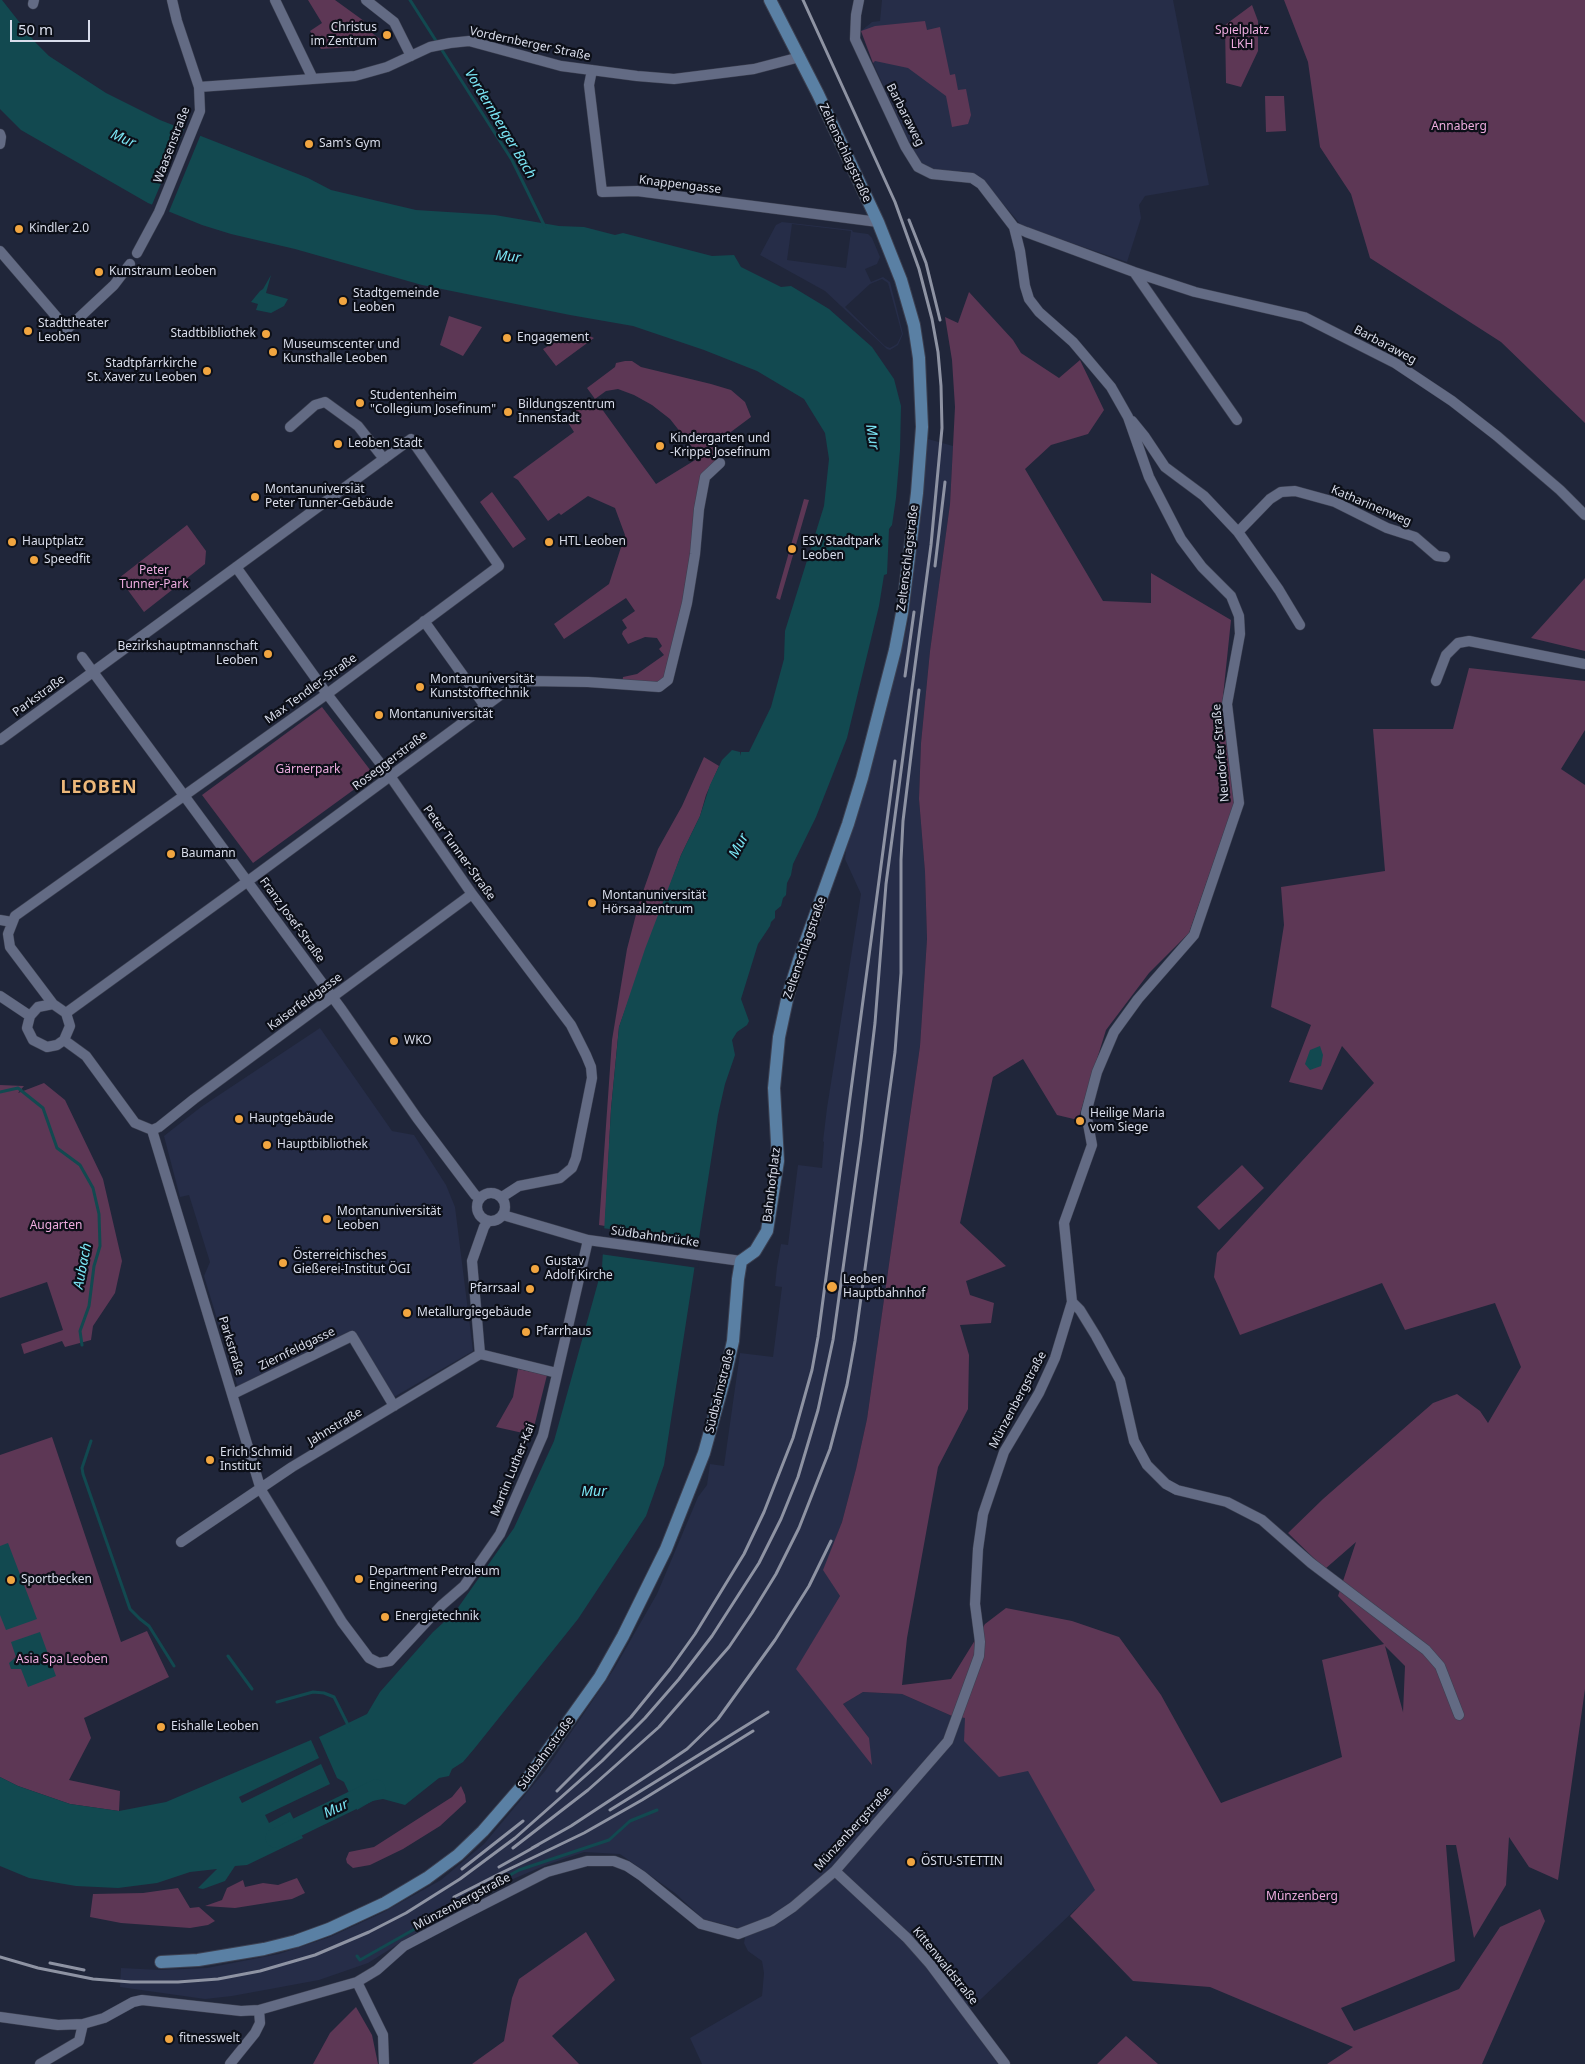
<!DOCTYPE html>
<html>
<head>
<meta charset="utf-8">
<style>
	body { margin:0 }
	#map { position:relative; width:1585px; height:2064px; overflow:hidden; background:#20263a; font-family:"Noto Sans",sans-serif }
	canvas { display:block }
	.scale { position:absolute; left:10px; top:20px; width:80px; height:22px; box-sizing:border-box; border:2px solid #d9ddeb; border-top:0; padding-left:6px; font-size:15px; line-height:18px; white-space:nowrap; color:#d9ddeb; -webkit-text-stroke:4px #0c0f18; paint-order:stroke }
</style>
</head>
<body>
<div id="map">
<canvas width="1585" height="2064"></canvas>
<div class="scale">50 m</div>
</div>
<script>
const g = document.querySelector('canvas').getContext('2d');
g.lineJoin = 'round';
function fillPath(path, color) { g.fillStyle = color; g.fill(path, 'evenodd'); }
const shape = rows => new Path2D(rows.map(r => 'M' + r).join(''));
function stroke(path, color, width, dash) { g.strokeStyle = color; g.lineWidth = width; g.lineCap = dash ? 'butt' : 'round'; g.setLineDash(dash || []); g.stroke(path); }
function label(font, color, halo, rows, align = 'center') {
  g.font = font + ' "Noto Sans",sans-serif'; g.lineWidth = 4.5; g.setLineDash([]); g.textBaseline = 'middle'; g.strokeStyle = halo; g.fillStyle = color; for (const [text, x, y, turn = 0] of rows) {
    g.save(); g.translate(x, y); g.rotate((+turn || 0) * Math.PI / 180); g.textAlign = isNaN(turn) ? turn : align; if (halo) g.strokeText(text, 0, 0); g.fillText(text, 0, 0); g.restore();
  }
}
fillPath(shape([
	[882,0,1173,0,1209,185,1145,196,1139,205,1141,218,1127,262,1022,226,979,176,963,171,938,171,920,166,873,63,861,31,872,22,880,21],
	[782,222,852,230,853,232,868,234,872,238,880,257,877,264,865,269,871,282,883,277,890,282,903,334,898,345,890,350,887,349,825,291,760,255,776,225],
	[792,224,851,231,846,268,787,260],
	[882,279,888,283,902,334,897,344,890,348,885,346,845,307,870,284],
	[928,439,953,446,950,504,930,651,921,743,919,799,925,872,927,939,920,1046,867,1419,856,1469,842,1522,824,1570,840,1596,797,1669,869,1738,843,1704,863,1692,902,1694,952,1716,965,1718,1028,1770,1096,1890,963,2016,998,2064,702,2064,690,2038,762,1996,764,1973,762,1961,748,1951,744,1943,745,1938,738,1928,703,1919,675,1893,620,1854,584,1852,546,1865,506,1882,461,1907,456,1902,435,1921,368,1963,319,1980,232,1996,205,1999,120,1987,121,1968,160,1970,207,1968,279,1954,330,1937,382,1913,441,1880,484,1844,545,1771,614,1669,657,1594,698,1497,707,1485,710,1464,724,1466,740,1353,773,1357,782,1287,775,1286,777,1267,781,1244,788,1245,798,1165,822,1168,824,1142,823,1141,827,1108,861,894,845,859,846,849,872,765,908,623],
	[320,1028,392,1131,414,1135,446,1185,455,1207,473,1351,394,1397,353,1332,238,1388,204,1276,210,1262,189,1195,180,1197,164,1136,201,1107]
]), '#262d48');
fillPath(shape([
	[308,0,335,0,364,21,362,24,367,29,380,39,373,45,367,46,321,49,310,31,322,23],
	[1284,0,1585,0,1585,423,1501,342,1370,258,1351,194,1320,147,1308,62],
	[1252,5,1258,21,1258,51,1241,87,1226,83,1225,25],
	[925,21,927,30,940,27,950,75,955,74,958,90,966,89,971,115,968,124,952,127,946,96,908,68,875,61,873,63,861,31,875,26],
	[1265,96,1284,96,1286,131,1266,132],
	[969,292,1013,340,1021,353,1059,378,1080,360,1104,410,1088,434,1051,445,1025,469,1103,601,1151,603,1151,573,1231,620,1222,706,1234,803,1189,933,1149,973,1106,1030,1078,1120,1057,1115,1023,1059,993,1077,960,1223,1006,1266,966,1281,970,1295,994,1303,991,1323,960,1325,969,1355,968,1409,938,1467,907,1638,902,1685,951,1679,985,1624,1006,1608,1072,1621,1119,1637,1161,1695,1221,1803,1342,1757,1322,1660,1384,1644,1338,1596,1356,1542,1325,1569,1288,1533,1323,1499,1433,1403,1457,1394,1480,1411,1488,1423,1521,1367,1495,1303,1405,1330,1382,1283,1240,1335,1214,1277,1217,1253,1374,1083,1342,1046,1322,1090,1289,1082,1311,1025,1271,1007,1284,925,1281,887,1385,871,1373,729,1453,729,1469,668,1585,681,1585,730,1561,769,1585,785,1585,1689,1558,1880,1529,1867,1509,1837,1506,1885,1474,1938,1456,1845,1446,1845,1455,1961,1341,2008,1354,2031,1459,1989,1500,1927,1540,1909,1545,1921,1482,2064,1327,2064,1353,2047,1210,1987,1133,1981,1070,1916,1095,1890,1028,1771,999,1777,964,1741,965,1718,952,1716,902,1694,863,1692,843,1704,869,1738,872,1765,796,1669,840,1596,823,1570,842,1522,856,1469,867,1419,920,1046,927,939,925,872,919,799,921,743,930,651,950,504,955,407,952,360,945,317,958,323],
	[1385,1646,1405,1666,1403,1713,1403,1712],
	[449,316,482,327,463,356,440,345],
	[583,333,594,338,556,366,543,349,567,335],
	[625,361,632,361,641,367,711,384,731,390,745,402,751,417,716,443,720,463,705,477,668,680,659,687,622,684,623,677,637,674,664,655,659,649,662,646,657,638,645,637,628,644,622,634,623,631,627,628,622,620,635,611,626,598,564,639,554,624,609,584,625,535,615,508,588,496,561,515,559,513,548,521,518,480,513,477,574,432,565,418,590,400,593,403,599,405,656,484,700,457,670,419,652,405,634,395,618,389,606,391,595,399,587,388,615,367,616,363],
	[492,492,526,539,513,548,480,502],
	[804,499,809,500,780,600,776,598],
	[187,525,206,551,205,564,144,612,119,578],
	[1585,578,1585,651,1531,638],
	[322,707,374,775,253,863,202,795],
	[704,757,719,766,706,795,700,816,681,855,619,1027,611,1109,605,1226,599,1225,612,1040,627,949,639,903,658,849,682,806],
	[44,1083,65,1100,103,1179,122,1261,115,1293,93,1326,91,1340,65,1347,62,1341,24,1354,21,1344,63,1330,47,1282,0,1298,0,1085,24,1086,18,1093],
	[1242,1165,1264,1188,1219,1230,1197,1207],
	[518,1369,547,1375,532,1435,496,1427,513,1397],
	[52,1437,121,1642,147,1631,169,1677,84,1718,91,1738,69,1780,120,1791,119,1811,70,1804,18,1786,0,1777,0,1455],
	[461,1786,465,1795,466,1802,440,1826,403,1849,370,1865,353,1868,347,1863,346,1859,349,1852,374,1847,452,1797],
	[297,1878,305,1893,292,1899,235,1908,205,1906,222,1900,227,1888,243,1880,245,1887,263,1883,278,1885],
	[178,1888,190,1908,199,1907,215,1921,208,1925,190,1928,121,1923,90,1917,93,1894,143,1893],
	[586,1932,615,1980,552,2036,579,2064,472,2064,504,2041,512,1998,519,1979],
	[356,2007,372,2035,378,2064,313,2064,330,2033],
	[1126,2036,1158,2064,1097,2064]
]), '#5d3755');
fillPath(shape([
	[0,0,2,0,35,42,49,56,106,93,160,120,308,178,331,190,416,210,495,215,559,226,584,227,615,235,623,233,712,256,734,255,741,267,781,287,791,286,829,309,872,347,894,379,901,406,900,450,896,498,892,525,889,529,887,574,884,575,879,606,847,738,816,817,793,864,791,875,787,883,786,895,783,898,781,906,775,911,775,918,771,922,770,926,758,944,741,999,749,1021,747,1025,737,1032,732,1040,735,1055,725,1084,718,1115,664,1465,646,1516,578,1619,474,1749,463,1762,452,1769,449,1776,439,1778,405,1805,383,1799,372,1801,357,1810,344,1782,337,1778,319,1737,367,1714,380,1692,433,1632,455,1612,514,1528,554,1441,602,1268,611,1109,619,1027,645,949,681,855,700,816,710,785,722,760,732,750,740,752,740,756,741,752,749,752,771,707,784,659,785,631,824,506,829,459,825,433,804,399,757,371,704,350,633,326,570,315,422,285,295,249,231,234,202,225,148,203,21,130,0,109],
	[271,275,266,293,288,299,284,306,271,313,256,310,258,304,251,302,260,291,263,289],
	[1320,1046,1323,1055,1321,1066,1310,1070,1305,1064,1310,1050],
	[8,1543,37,1619,6,1630,0,1615,0,1546],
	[40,1632,56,1676,28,1687,21,1669,11,1669,9,1663,16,1657,11,1642],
	[311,1740,319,1758,239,1797,242,1803,321,1764,330,1784,265,1815,269,1823,290,1812,303,1838,247,1865,235,1866,225,1881,203,1889,198,1888,217,1869,190,1872,157,1883,118,1888,76,1886,29,1878,0,1866,0,1777,18,1786,70,1804,119,1811,166,1802]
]), '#124950');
fillPath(shape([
	[185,127,201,134,168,214,151,207],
	[602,1228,702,1241,698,1268,600,1254]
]), '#20263a');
stroke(shape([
	[410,0,512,160,545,227],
	[0,1092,18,1088,43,1108,57,1148,80,1165,93,1188,99,1214,100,1246,94,1266,89,1306,80,1331,82,1345],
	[91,1441,82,1468,83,1474,130,1609,140,1619,149,1626,174,1666],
	[228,1656,252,1689],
	[277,1702,313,1692,324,1693,334,1697,349,1727],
	[357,1956,360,1960,519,1870,609,1840,630,1821,657,1810]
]), '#124950', 3);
stroke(shape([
	[275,1838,376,1789]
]), '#124950', 19);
const minor = shape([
	[275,0,313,79],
	[366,0,394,22,411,56],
	[859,0,856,15,855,39,905,146,918,167,932,174,972,178,981,184,1014,227,1026,232,1134,272,1195,292,1304,317,1395,363,1452,401,1497,436,1560,490,1585,515],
	[33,4,34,0],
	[592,70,589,85,602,192,637,191,878,222],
	[199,87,355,76,387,67,430,47,450,43,469,41,561,66,637,76,674,79,754,69,800,57],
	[0,134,1,137,0,144],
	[0,251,67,329,114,285,130,264],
	[137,253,159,212,200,111,199,87,177,21,172,0],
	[1134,272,1237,420],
	[1132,421,1145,437,1165,467,1204,496,1238,532,1279,590,1300,625],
	[290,427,315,405,325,402,358,426,384,459],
	[1238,532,1270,499,1281,492,1295,491,1335,502,1387,528,1415,537,1437,556,1445,557],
	[236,567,327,694,390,776,472,894,571,1025,586,1055,591,1067,592,1078,576,1158,572,1168,560,1178,519,1186,502,1197],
	[424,621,485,706],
	[82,657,342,1010,417,1118,475,1195,480,1198],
	[1436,681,1446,655,1458,643,1469,641,1585,664],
	[0,740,411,439,499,566,327,694,15,916,8,934,10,947,53,1004,66,1013,70,1026,64,1040,57,1045,47,1047,33,1040,27,1028,30,1016,38,1007,53,1004],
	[0,920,12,922],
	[0,996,30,1016],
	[66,1013,248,881,518,682,530,681,588,682,659,687,668,680,687,603,695,554,699,509,705,477,720,463],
	[64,1040,86,1056,135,1123,152,1130,261,1490,342,1622,369,1658,379,1663,390,1661,442,1605,464,1586,500,1534,543,1435,588,1240],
	[152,1130,159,1127,194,1099,472,894],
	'477 1207a14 14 0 1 1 28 0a14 14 0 1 1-28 0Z',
	[503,1215,588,1240,741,1261],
	[1072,1302,1080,1310,1096,1336,1120,1380,1134,1441,1147,1465,1166,1484,1177,1490,1227,1502,1262,1520,1311,1563,1426,1650,1440,1666,1459,1715],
	[480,1354,557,1373],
	[233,1394,352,1336,394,1406],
	[181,1542,292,1467,480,1354,472,1261,484,1227,488,1221],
	[835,1871,907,1938,930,1964,1005,2064],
	[357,1982,383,2035,384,2064],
	[0,2017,58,2025,83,2024,104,2018,133,2002,142,2000,241,2011,259,2010,357,1982,377,1970,404,1946,463,1915,547,1872,587,1861,614,1861,627,1866,642,1876,701,1924,738,1934,772,1921,793,1907,835,1871,948,1741,979,1656,980,1642,975,1604,978,1549,983,1514,1004,1452,1039,1393,1055,1358,1072,1302,1064,1223,1092,1145,1086,1113,1097,1072,1114,1032,1138,999,1194,935,1239,803,1227,704,1240,634,1239,616,1231,596,1202,567,1181,539,1149,477,1128,417,1111,387,1073,342,1039,312,1029,299,1025,286,1020,251,1014,227],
	[40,2064,79,2041,83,2024],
	[230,2064,255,2033,260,2023,259,2010]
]);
const secondary = shape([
	[161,1962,198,1960,264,1949,296,1941,329,1929,385,1903,427,1878,458,1855,483,1831,523,1785,600,1677,623,1636,666,1549,704,1453,725,1377,733,1341,738,1279,741,1261,755,1251,767,1231,778,1161,774,1088,779,1037,788,995,799,960,848,824,862,778,895,650,902,613,917,493,922,427,919,358,914,325,901,280,878,222,818,94,770,0]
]);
stroke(minor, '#3c4051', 11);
stroke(secondary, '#3c4051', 14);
stroke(minor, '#636b84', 10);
stroke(secondary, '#5a80a4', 12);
stroke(shape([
	[909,220,926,263,940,320],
	[935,566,945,482],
	[905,676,914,612],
	[557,1791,631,1717,670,1669,695,1634,744,1554,764,1512,793,1438,812,1370,818,1337,895,761],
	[610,1810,768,1712],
	[513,1848,588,1790,659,1727,729,1647,752,1613,776,1574,799,1528,830,1449,847,1385,855,1341,895,1052,901,973,901,860,903,821,919,690],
	[532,1848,571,1826,662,1766,687,1749,718,1719,775,1640,809,1586,831,1541],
	[499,1867,538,1845],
	[462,1869,523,1821],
	[454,1897,499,1874,584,1833,642,1800,753,1731],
	[0,1957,38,1968,93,1979,131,1982,178,1982,218,1979,260,1971,315,1955,369,1932,406,1913,460,1879,515,1838,602,1761,645,1718,679,1679,712,1636,759,1563,781,1519,798,1477,818,1410,833,1340,861,1140,875,1023,886,884,931,545,942,428,941,386,938,352,932,319,919,269,895,202,803,0],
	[50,1963,84,1970]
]), '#8e93a3', 3);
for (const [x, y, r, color] of [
	[387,35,5,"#f1a540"],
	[309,144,5,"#f1a540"],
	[19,229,5,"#f1a540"],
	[99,272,5,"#f1a540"],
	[343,301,5,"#f1a540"],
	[28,331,5,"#f1a540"],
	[266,334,5,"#f1a540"],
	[507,338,5,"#f1a540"],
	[273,352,5,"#f1a540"],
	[207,371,5,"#f1a540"],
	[360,403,5,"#f1a540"],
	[508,412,5,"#f1a540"],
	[338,444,5,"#f1a540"],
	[660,446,5,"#f1a540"],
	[255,497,5,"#f1a540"],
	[12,542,5,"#f1a540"],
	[549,542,5,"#f1a540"],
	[792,549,5,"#f1a540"],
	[34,560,5,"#f1a540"],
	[268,654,5,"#f1a540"],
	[420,687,5,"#f1a540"],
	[379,715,5,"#f1a540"],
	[171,854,5,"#f1a540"],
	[592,903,5,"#f1a540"],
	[394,1041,5,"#f1a540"],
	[239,1119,5,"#f1a540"],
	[1080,1121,5,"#f1a540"],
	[267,1145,5,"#f1a540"],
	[327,1219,5,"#f1a540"],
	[283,1263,5,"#f1a540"],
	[535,1269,5,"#f1a540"],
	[832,1287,6,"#f1a540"],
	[530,1289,5,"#f1a540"],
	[407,1313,5,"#f1a540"],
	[526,1332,5,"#f1a540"],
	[210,1460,5,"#f1a540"],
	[359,1579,5,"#f1a540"],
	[11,1580,5,"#f1a540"],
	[385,1617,5,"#f1a540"],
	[161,1727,5,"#f1a540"],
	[911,1862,5,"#f1a540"],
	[169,2039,5,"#f1a540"]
]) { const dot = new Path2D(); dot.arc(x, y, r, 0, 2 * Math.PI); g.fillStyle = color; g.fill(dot); stroke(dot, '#0c0f18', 2); }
label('12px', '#d9ddeb', '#0c0f18', [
	["Christus",377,28,"right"],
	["im Zentrum",377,42,"right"],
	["Sam's Gym",319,144],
	["Kindler 2.0",29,229],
	["Kunstraum Leoben",109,272],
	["Stadtgemeinde",353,294],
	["Leoben",353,308],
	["Stadttheater",38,324],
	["Leoben",38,338],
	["Stadtbibliothek",256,334,"right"],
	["Engagement",517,338],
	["Museumscenter und",283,345],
	["Kunsthalle Leoben",283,359],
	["Stadtpfarrkirche",197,364,"right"],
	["St. Xaver zu Leoben",197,378,"right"],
	["Studentenheim",370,396],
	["\"Collegium Josefinum\"",370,410],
	["Bildungszentrum",518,405],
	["Innenstadt",518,419],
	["Kindergarten und",670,439],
	["-Krippe Josefinum",670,453],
	["Leoben Stadt",348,444],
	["Montanuniversiät",265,490],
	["Peter Tunner-Gebäude",265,504],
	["Hauptplatz",22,542],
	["HTL Leoben",559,542],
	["ESV Stadtpark",802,542],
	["Leoben",802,556],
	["Speedfit",44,560],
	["Bezirkshauptmannschaft",258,647,"right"],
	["Leoben",258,661,"right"],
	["Montanuniversität",430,680],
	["Kunststofftechnik",430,694],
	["Montanuniversität",389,715],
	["Baumann",181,854],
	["Montanuniversität",602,896],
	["Hörsaalzentrum",602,910],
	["WKO",404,1041],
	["Heilige Maria",1090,1114],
	["vom Siege",1090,1128],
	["Hauptgebäude",249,1119],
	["Hauptbibliothek",277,1145],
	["Montanuniversität",337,1212],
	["Leoben",337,1226],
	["Österreichisches",293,1256],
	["Gießerei-Institut ÖGI",293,1270],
	["Gustav",545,1262],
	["Adolf Kirche",545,1276],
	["Leoben",843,1280],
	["Hauptbahnhof",843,1294],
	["Pfarrsaal",520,1289,"right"],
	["Metallurgiegebäude",417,1313],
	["Pfarrhaus",536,1332],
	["Erich Schmid",220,1453],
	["Institut",220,1467],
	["Department Petroleum",369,1572],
	["Engineering",369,1586],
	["Sportbecken",21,1580],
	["Energietechnik",395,1617],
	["Eishalle Leoben",171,1727],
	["ÖSTU-STETTIN",921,1862],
	["fitnesswelt",179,2039]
], 'left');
label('12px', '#eeacdf', '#0c0f18', [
	["Spielplatz",1242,31],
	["LKH",1242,45],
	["Annaberg",1459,127],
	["Peter",154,571],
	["Tunner-Park",154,585],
	["Gärnerpark",308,770],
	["Augarten",56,1226],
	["Asia Spa Leoben",62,1660],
	["Münzenberg",1302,1897]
]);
label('12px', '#d9ddeb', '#0c0f18', [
	["Vordernberger Straße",530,44,12],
	["Barbaraweg",905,115,63],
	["Waasenstraße",172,145,-69],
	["Zeltenschlagstraße",845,153,65],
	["Knappengasse",680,185,7],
	["Barbaraweg",1385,345,28],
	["Katharinenweg",1371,506,23],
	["Zeltenschlagstraße",908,558,-83],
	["Max Tendler-Straße",311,689,-36],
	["Parkstraße",39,696,-36],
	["Neudorfer Straße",1221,753,-95],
	["Roseggerstraße",390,761,-37],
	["Peter Tunner-Straße",459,853,54],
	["Franz Josef-Straße",292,920,54],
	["Zeltenschlagstraße",805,948,-71],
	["Kaiserfeldgasse",305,1002,-36],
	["Bahnhofplatz",772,1185,-83],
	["Südbahnbrücke",655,1237,8],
	["Parkstraße",231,1346,73],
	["Ziernfeldgasse",297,1349,-26],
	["Südbahnstraße",720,1391,-76],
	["Münzenbergstraße",1018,1400,-62],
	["Jahnstraße",335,1427,-31],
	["Martin Luther-Kai",513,1470,-68],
	["Südbahnstraße",546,1753,-54],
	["Münzenbergstraße",853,1829,-48],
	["Münzenbergstraße",462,1902,-28],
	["Kittenwaldstraße",945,1966,51]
]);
label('italic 14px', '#7be6f5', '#0c0f18', [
	["Vordernberger Bach",500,124,59],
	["Mur",123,139,24],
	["Mur",508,257,6],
	["Mur",872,437,81],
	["Mur",739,846,-62],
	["Aubach",83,1266,-79],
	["Mur",594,1492],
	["Mur",336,1809,-25]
]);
g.letterSpacing = '1px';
label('bold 18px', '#edb87a', '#0c0f18', [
	["LEOBEN",99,788]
]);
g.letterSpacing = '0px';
</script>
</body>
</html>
